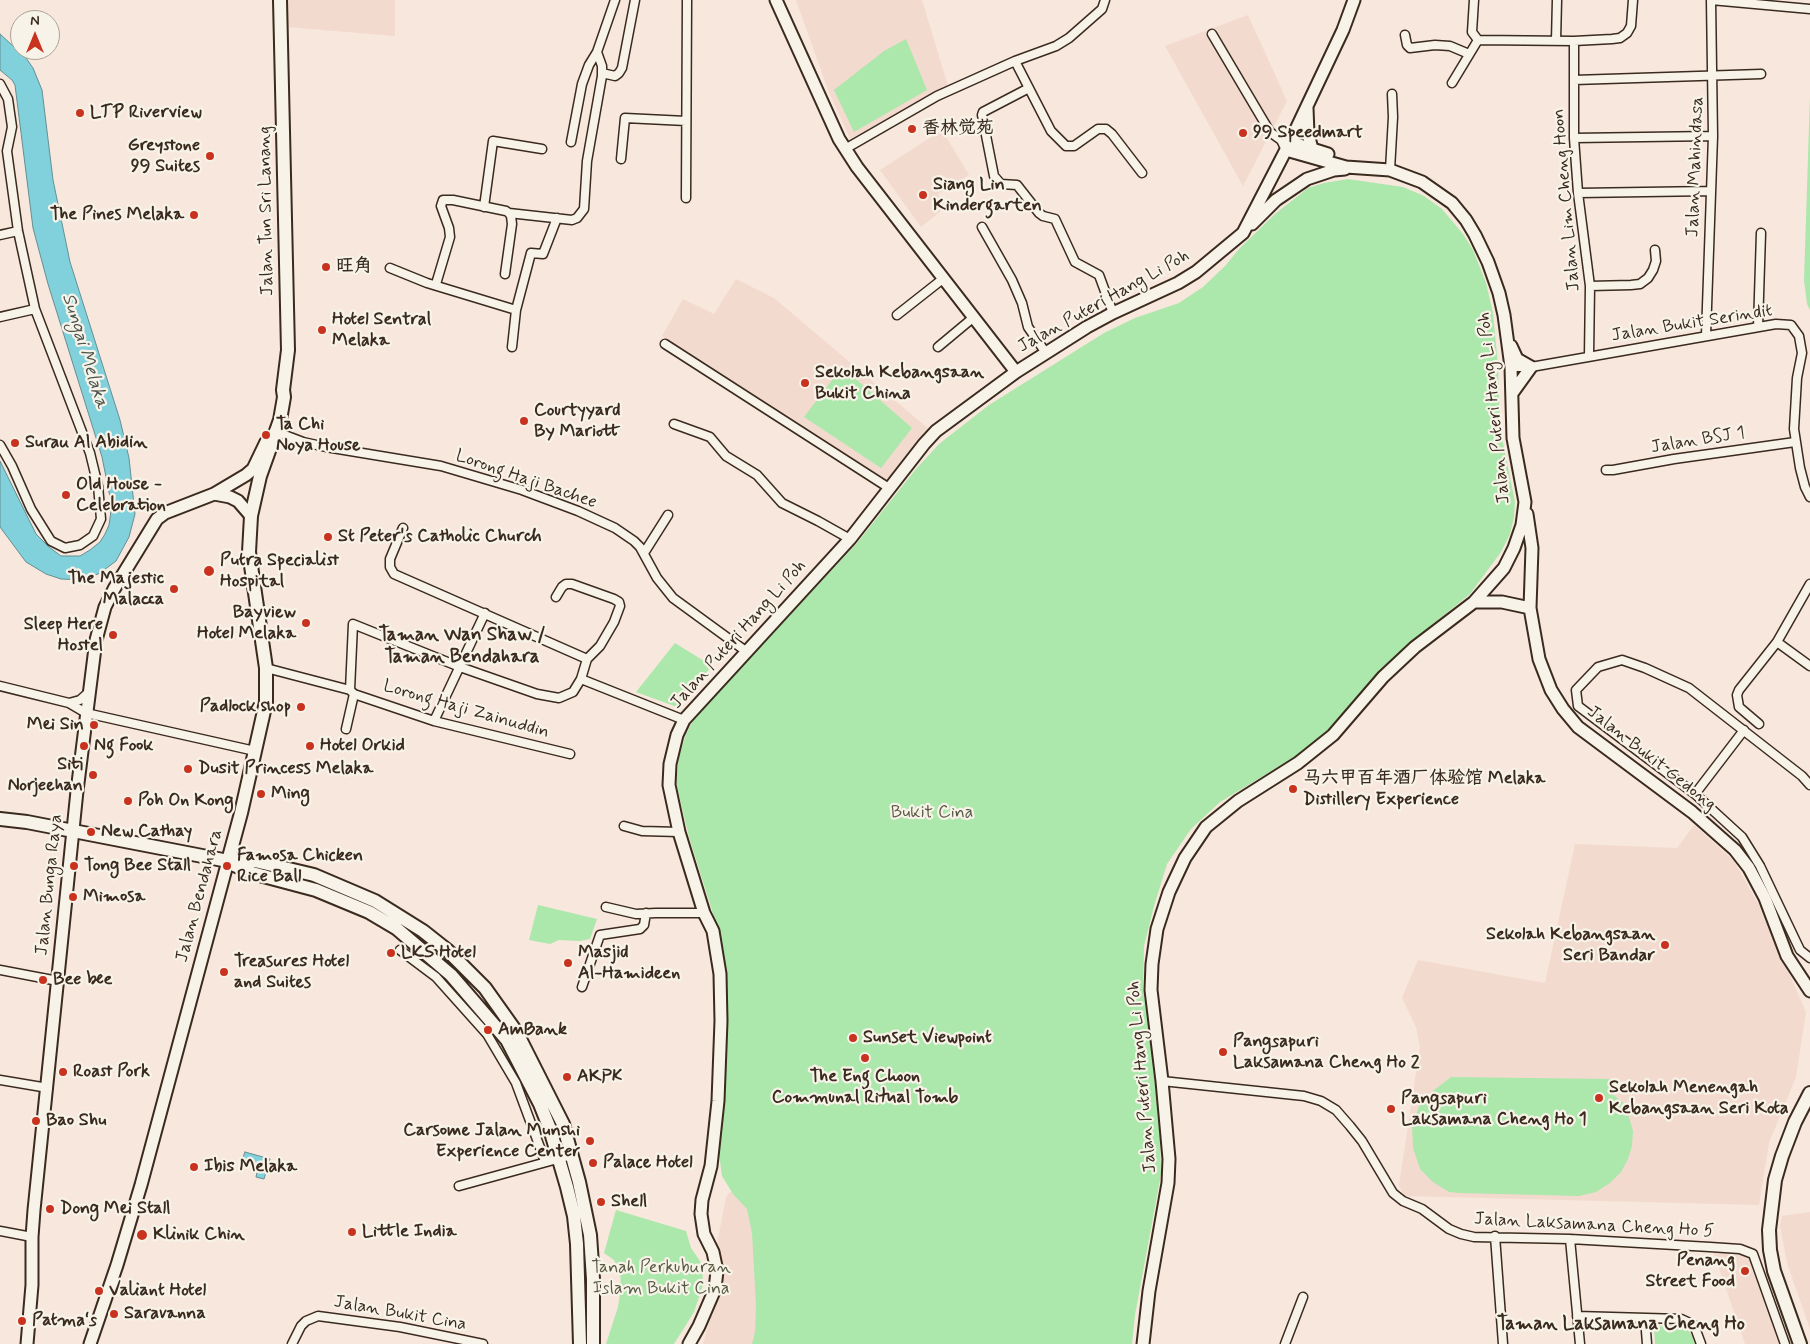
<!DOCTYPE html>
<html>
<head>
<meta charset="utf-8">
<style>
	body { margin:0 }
	#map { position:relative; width:1810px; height:1344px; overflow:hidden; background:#f8e7dc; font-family:Mynerve,sans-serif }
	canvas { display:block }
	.north { position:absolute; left:10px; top:10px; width:50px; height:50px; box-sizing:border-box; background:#f7f3e8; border:1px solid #aca397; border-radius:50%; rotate:0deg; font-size:14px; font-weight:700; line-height:20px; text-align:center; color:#3b2a1e }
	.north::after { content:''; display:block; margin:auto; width:18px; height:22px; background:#c8321e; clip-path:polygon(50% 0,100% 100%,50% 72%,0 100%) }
</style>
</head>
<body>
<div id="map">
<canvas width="1810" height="1344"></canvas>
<div class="north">N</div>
</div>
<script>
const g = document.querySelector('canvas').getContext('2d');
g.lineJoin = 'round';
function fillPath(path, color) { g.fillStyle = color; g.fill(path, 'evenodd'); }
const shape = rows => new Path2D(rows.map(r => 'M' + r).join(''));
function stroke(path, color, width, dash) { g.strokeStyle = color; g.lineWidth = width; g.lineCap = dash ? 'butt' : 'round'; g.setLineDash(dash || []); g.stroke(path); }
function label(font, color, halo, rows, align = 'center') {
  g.font = font + ' Mynerve,"LXGW WenKai TC",sans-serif'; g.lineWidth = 4.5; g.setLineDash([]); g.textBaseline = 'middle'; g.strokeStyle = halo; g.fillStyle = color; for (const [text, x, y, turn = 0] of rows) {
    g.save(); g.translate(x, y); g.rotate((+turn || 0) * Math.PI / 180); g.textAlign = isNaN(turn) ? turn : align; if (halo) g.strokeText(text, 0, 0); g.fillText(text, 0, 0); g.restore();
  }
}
fillPath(shape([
	[286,0,395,0,395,36,286,27],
	[796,0,922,0,948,86,850,139,828,90],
	[1248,15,1287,101,1243,186,1165,46],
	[942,130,969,175,938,194,946,207,921,227,880,170],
	[736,279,774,298,930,430,888,481,662,336,683,299,714,314],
	[1694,825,1734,861,1760,907,1806,1012,1796,1077,1769,1143,1759,1205,1404,1196,1399,1185,1420,1047,1416,1027,1402,998,1418,960,1545,983,1575,844,1677,848],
	[734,1188,754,1204,761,1269,755,1344,703,1344,711,1316,723,1286,724,1268,717,1244,726,1197],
	[1810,1212,1810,1329,1787,1263,1780,1226,1782,1216],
	[1713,1251,1748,1253,1780,1344,1745,1344]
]), '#f3dace');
fillPath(shape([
	[906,39,927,90,854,132,834,90,884,51],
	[1810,95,1810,310,1807,304,1804,280],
	[1348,179,1403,187,1424,196,1442,209,1463,234,1473,250,1486,283,1493,313,1498,365,1500,428,1515,502,1514,517,1510,534,1501,552,1470,594,1412,641,1378,673,1329,729,1298,755,1220,802,1191,829,1167,864,1154,906,1144,946,1143,989,1151,1039,1160,1138,1161,1174,1135,1315,1132,1344,752,1344,755,1332,756,1306,752,1233,747,1209,733,1194,722,1176,719,1154,723,1103,727,1022,725,975,715,920,689,837,676,783,679,757,686,734,694,718,857,543,916,469,939,444,989,405,1104,333,1135,318,1179,303,1203,287,1226,265,1239,249,1275,214,1308,188,1324,183],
	[842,367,912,428,881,468,804,417],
	[675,643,712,666,677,707,636,692],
	[538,905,597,919,590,939,580,941,559,940,550,944,529,940],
	[1451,1077,1611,1079,1612,1094,1625,1104,1633,1131,1632,1146,1628,1159,1621,1172,1610,1183,1596,1192,1579,1196,1460,1193,1449,1192,1433,1182,1420,1169,1413,1148,1412,1125,1420,1104,1433,1091],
	[616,1210,686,1231,691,1248,702,1264,703,1285,694,1312,674,1344,606,1344,618,1307,621,1287,620,1272,614,1260,604,1253],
	[1674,1325,1680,1326,1688,1330,1692,1336,1695,1344,1655,1344,1654,1327]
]), '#ace7ac');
const water = shape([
	[0,34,26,58,33,68,42,90,53,180,70,262,120,420,129,458,135,514,129,537,116,561,100,573,84,580,61,579,46,574,26,562,0,527,0,461,36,534,49,547,61,556,80,556,90,550,100,542,105,534,109,525,111,511,110,497,102,457,48,284,33,228,15,85,12,80,0,70,0,34],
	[245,1152,270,1159,264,1179,256,1177,258,1168,241,1163,245,1152]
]);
fillPath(water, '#81d1dd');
stroke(water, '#658e91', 1);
const street = shape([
	[1474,0,1472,32,1478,40,1574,41,1612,39,1620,38,1627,33,1631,26,1633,0],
	[1711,0,1810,9],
	[1212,34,1270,132,1281,140,1286,150],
	[1405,35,1407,45,1410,48,1435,45,1450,46,1469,54],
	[1556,41,1557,0],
	[1574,41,1574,138,1578,193,1590,286,1589,356],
	[1015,61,1051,131,1066,146,1074,146,1098,129,1106,129,1112,134,1142,173],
	[602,73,615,76,619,73,622,68,635,0],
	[1574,80,1761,74],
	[1452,83,1478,40],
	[0,84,8,99,12,127,7,151,18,231,35,309,90,453,98,486,101,519,93,536,80,545,65,548,51,541,31,509,12,466,0,445],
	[1029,88,983,112,982,115,994,176,1001,184,1017,185,1039,213,1043,216,1055,219,1075,262,1099,275,1113,313],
	[1574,138,1713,136],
	[571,142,582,84,589,65,597,52],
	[845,149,937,96,1015,61,1056,46,1069,38,1102,9,1105,0],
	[621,159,625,118,686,121],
	[1390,170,1393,117,1392,94],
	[1578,193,1711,191],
	[686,198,687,0],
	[484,207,493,141,542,149],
	[509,213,572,220,577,218,584,209,587,161,602,76,602,66,597,52,615,0],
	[982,227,1012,280,1022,303,1028,327,1046,353],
	[0,235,18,231],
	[390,268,427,283,516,310],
	[436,284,450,237,449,228,441,206,443,200,453,200,506,211,509,213,511,216,512,224,505,274],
	[1590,286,1631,285,1640,284,1648,278,1653,270,1656,261,1655,250],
	[897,315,944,278],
	[0,317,35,309],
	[1758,327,1761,233],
	[1706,335,1713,136,1711,0],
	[665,344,889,488],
	[512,347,516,310,531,253,543,254,557,218],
	[938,347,974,317],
	[1511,367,1531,367,1776,324,1791,325,1799,336,1802,353,1797,378,1794,429,1800,468,1805,487,1810,497],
	[674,424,710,437,726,456,757,475,782,503,818,521,850,539],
	[274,431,303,442,326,447,441,466,522,490,578,511,615,528,634,541,640,547,657,578,673,598,747,652],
	[1606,470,1613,470,1674,459,1795,442],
	[403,528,390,559,390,567,394,574,587,659],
	[644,553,668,515],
	[1777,642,1810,666],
	[266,668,350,690],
	[581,679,684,720],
	[0,686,69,703,86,713,255,751],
	[354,694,434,721,570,754],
	[69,703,80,700,89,692],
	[434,721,485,613],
	[1759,724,1739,707,1737,695,1739,690,1777,642,1810,584],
	[346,729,354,694,350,690,353,624,460,667,537,694,559,698,573,692,581,679,587,659,600,646,614,622,620,606,619,602,614,599,572,584,566,584,562,587,556,597],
	[1810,785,1802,776,1689,688,1645,668,1622,660,1598,667,1576,690,1578,706,1695,794,1742,837,1760,866,1800,950,1810,958],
	[1695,794,1744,730],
	[624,826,642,831,679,832],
	[606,907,636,914,656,913,704,913],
	[400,950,436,977,487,1034,516,1083,545,1161],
	[0,970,58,981],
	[582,987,600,935,640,929,644,925,646,913],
	[0,1080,48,1088],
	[1162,1081,1304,1096,1321,1101,1336,1110,1350,1126,1362,1141,1393,1193,1403,1201,1422,1209,1449,1229,1461,1234,1474,1237,1570,1239,1710,1247,1740,1249,1753,1254,1785,1344],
	[459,1186,572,1155],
	[0,1231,32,1237],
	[1495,1236,1503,1344],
	[1570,1239,1580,1344],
	[1577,1316,1681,1319,1694,1325,1701,1344],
	[1645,1318,1647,1344],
	[292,1344,301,1326,306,1321,318,1316,400,1327,483,1344],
	[1285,1344,1303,1297]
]);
const secondary = shape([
	[776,0,839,139,857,167,1016,372],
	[1307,108,1308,134,1312,149],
	[1290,142,1328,154],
	[1252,224,1276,200,1307,179,1334,170,1345,169],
	[1511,346,1517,359,1531,367,1513,392],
	[214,494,230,497,238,501,251,516],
	[1527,514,1532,548,1530,608,1539,659,1551,690,1563,709,1578,727,1692,812,1735,850,1749,868,1765,898,1787,956,1810,991],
	[1474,602,1502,602,1530,608],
	[27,1344,32,1285,32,1237,34,1210,77,791,96,640,105,607,114,589,157,519,165,513,214,494,246,475,253,469,266,442],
	[90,1344,117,1265,141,1185,228,861],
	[689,1344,699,1326,715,1289,717,1271,713,1252,704,1234,701,1214,702,1200,711,1166,718,1101,721,1021,720,974,713,931,704,913,679,832,669,785,670,764,677,735,684,720,850,539,924,444,936,431,1016,372,1087,327,1113,313,1178,283,1196,272,1243,233,1290,142,1343,30,1354,0],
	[1143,1344,1149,1291,1168,1183,1169,1159,1162,1081,1151,990,1152,964,1157,929,1169,892,1185,858,1206,827,1238,801,1298,763,1333,735,1383,677,1415,647,1474,602,1504,568,1514,548,1522,525,1525,502,1513,438,1511,367,1504,315,1499,293,1488,262,1475,235,1466,220,1452,203,1422,182,1390,170,1346,167,1286,150]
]);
const primary = shape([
	[0,819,27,822,228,861,255,861,314,875,375,901,423,931,447,950,485,988,517,1033,563,1124,579,1182,590,1235,593,1279,593,1344],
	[228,861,241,813,266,702,266,668,249,552,251,516,260,476,280,420,284,397,283,390,288,350,280,0],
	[232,864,252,873,316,890,369,912,396,928,451,975,507,1040,540,1104,550,1129,567,1187,574,1216,577,1244,580,1344],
	[1800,1344,1774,1271,1770,1250,1769,1230,1775,1180,1782,1156,1795,1122,1810,1093]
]);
stroke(street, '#3b2a1e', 11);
stroke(secondary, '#3b2a1e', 15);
stroke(primary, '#3b2a1e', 16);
stroke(street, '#f7f3e8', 8);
stroke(secondary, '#f7f3e8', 11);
stroke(primary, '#f7f3e8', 12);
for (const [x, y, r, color] of [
	[80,113,5,"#c8321e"],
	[912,129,5,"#c8321e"],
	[1243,133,5,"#c8321e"],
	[210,156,5,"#c8321e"],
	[923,195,5,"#c8321e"],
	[194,215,5,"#c8321e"],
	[326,267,5,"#c8321e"],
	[322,330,5,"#c8321e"],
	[805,383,5,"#c8321e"],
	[524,421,5,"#c8321e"],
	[266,435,5,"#c8321e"],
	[15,443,5,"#c8321e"],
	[66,495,5,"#c8321e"],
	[328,537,5,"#c8321e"],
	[209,571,6,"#c8321e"],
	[174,589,5,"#c8321e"],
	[306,623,5,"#c8321e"],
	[113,635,5,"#c8321e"],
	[301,707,5,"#c8321e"],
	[94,725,5,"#c8321e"],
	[84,746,5,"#c8321e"],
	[310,746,5,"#c8321e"],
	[188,769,5,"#c8321e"],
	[93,775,5,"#c8321e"],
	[1293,789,5,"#c8321e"],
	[261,794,5,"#c8321e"],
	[128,801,5,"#c8321e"],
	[91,832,5,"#c8321e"],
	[74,866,5,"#c8321e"],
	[227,866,5,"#c8321e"],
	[73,897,5,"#c8321e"],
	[1665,945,5,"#c8321e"],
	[391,953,5,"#c8321e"],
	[568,963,5,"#c8321e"],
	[224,972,5,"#c8321e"],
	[43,980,5,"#c8321e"],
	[488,1030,5,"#c8321e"],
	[853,1038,5,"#c8321e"],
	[1223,1052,5,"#c8321e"],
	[865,1058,5,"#c8321e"],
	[63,1072,5,"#c8321e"],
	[567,1077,5,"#c8321e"],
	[1599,1098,5,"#c8321e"],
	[1391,1109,5,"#c8321e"],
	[36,1121,5,"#c8321e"],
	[590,1141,5,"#c8321e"],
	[593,1163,5,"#c8321e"],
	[194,1167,5,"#c8321e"],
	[601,1202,5,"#c8321e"],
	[50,1209,5,"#c8321e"],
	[352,1232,5,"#c8321e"],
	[142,1235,6,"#c8321e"],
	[1745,1271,5,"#c8321e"],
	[99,1291,5,"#c8321e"],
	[114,1314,5,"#c8321e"],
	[22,1321,5,"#c8321e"]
]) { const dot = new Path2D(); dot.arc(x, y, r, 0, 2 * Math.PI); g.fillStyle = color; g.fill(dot); stroke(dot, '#f7f3e8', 2); }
label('bold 18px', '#3b2a1e', '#f7f3e8', [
	["LTP Riverview",90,113],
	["香林觉苑",922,129],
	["99 Speedmart",1253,133],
	["Greystone",200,146,"right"],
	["99 Suites",200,167,"right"],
	["Siang Lin",933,185],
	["Kindergarten",933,206],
	["The Pines Melaka",184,215,"right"],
	["旺角",336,267],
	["Hotel Sentral",332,320],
	["Melaka",332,341],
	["Sekolah Kebangsaan",815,373],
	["Bukit China",815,394],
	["Courtyyard",534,411],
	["By Mariott",534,432],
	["Ta Chi",276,425],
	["Noya House",276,446],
	["Surau Al Abidin",25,443],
	["Old House -",76,485],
	["Celebration",76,506],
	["St Peter's Catholic Church",338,537],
	["Putra Specialist",220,561],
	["Hospital",220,582],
	["The Majestic",164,579,"right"],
	["Malacca",164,600,"right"],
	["Bayview",296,613,"right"],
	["Hotel Melaka",296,634,"right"],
	["Sleep Here",103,625,"right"],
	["Hostel",103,646,"right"],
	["Padlock shop",291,707,"right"],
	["Mei Sin",84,725,"right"],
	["Ng Fook",94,746],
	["Hotel Orkid",320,746],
	["Siti",83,765,"right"],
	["Norjeehan",83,786,"right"],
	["Dusit Princess Melaka",198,769],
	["马六甲百年酒厂体验馆 Melaka",1303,779],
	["Distillery Experience",1303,800],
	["Ming",271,794],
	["Poh On Kong",138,801],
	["New Cathay",101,832],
	["Famosa Chicken",237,856],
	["Rice Ball",237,877],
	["Tong Bee Stall",84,866],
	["Mimosa",83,897],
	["Sekolah Kebangsaan",1655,935,"right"],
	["Seri Bandar",1655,956,"right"],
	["LKS Hotel",401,953],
	["Masjid",578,953],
	["Al-Hamideen",578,974],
	["Treasures Hotel",234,962],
	["and Suites",234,983],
	["Bee bee",53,980],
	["AmBank",498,1030],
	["Sunset Viewpoint",863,1038],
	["Pangsapuri",1233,1042],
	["Laksamana Cheng Ho 2",1233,1063],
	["Roast Pork",73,1072],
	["AKPK",577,1077],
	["The Eng Choon",865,1077,"center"],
	["Communal Ritual Tomb",865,1098,"center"],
	["Sekolah Menengah",1609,1088],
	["Kebangsaan Seri Kota",1609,1109],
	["Pangsapuri",1401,1099],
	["Laksamana Cheng Ho 1",1401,1120],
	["Bao Shu",46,1121],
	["Carsome Jalan Munshi",580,1131,"right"],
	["Experience Center",580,1152,"right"],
	["Palace Hotel",603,1163],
	["Ibis Melaka",204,1167],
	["Shell",611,1202],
	["Dong Mei Stall",60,1209],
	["Little India",362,1232],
	["Klinik Chin",153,1235],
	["Penang",1735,1261,"right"],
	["Street Food",1735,1282,"right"],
	["Valiant Hotel",109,1291],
	["Saravanna",124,1314],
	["Patma‘s",32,1321]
], 'left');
label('18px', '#3b2a1e', '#f7f3e8', [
	["Jalan Mahindasa",1696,167,-88],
	["Jalan Lim Cheng Hoon",1567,200,-95],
	["Jalan Tun Sri Lanang",267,211,-91],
	["Jalan Puteri Hang Li Poh",1104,302,-29],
	["Jalan Bukit Serindit",1692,324,-9],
	["Jalan Puteri Hang Li Poh",1495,408,-96],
	["Jalan BSJ 1",1698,441,-9],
	["Lorong Haji Bachee",526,480,19],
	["Jalan Puteri Hang Li Poh",739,635,-48],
	["Lorong Haji Zainuddin",466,710,16],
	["Jalan Bukit Gedong",1651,759,38],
	["Jalan Bunga Raya",50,885,-84],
	["Jalan Bendahara",200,896,-75],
	["Jalan Puteri Hang Li Poh",1143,1077,-95],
	["Jalan Laksamana Cheng Ho 5",1594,1226,3],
	["Jalan Bukit Cina",400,1314,10]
]);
label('18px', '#575942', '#f7f3e8', [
	["Bukit Cina",932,813],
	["Tanah Perkuburan",661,1268],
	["Islam Bukit Cina",661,1289]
]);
label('italic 19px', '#4c544e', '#f7f3e8', [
	["Sungai Melaka",84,351,73]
]);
label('bold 19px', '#3b2a1e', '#f7f3e8', [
	["Taman Wan Shaw /",462,636],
	["Taman Bendahara",462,658],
	["Taman Laksamana Cheng Ho",1621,1325]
]);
</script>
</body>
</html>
